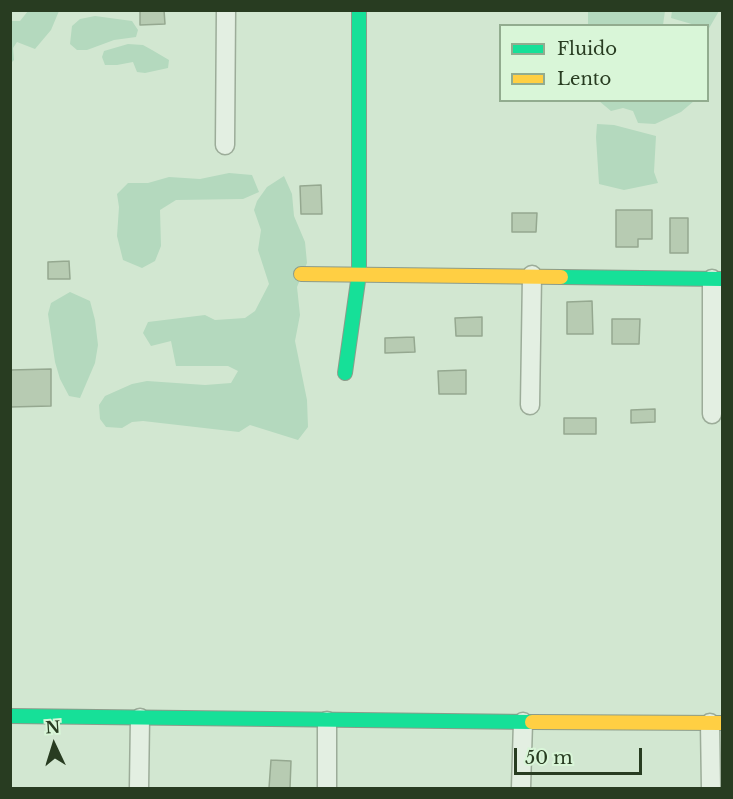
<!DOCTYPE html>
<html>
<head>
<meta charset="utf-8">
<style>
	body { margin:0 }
	#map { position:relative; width:733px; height:799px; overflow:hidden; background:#d2e7d1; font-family:"Libre Baskerville",serif }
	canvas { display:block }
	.frame { position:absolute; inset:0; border:12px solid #283c21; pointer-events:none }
	.legend { position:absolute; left:499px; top:24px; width:210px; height:78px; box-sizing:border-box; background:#d9f6d8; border:2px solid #92ac8f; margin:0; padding:8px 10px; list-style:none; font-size:18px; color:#283c21 }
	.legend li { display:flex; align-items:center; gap:12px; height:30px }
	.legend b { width:30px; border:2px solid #92ac8f }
	.north { position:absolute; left:24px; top:715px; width:60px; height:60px; -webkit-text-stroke:4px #d9f6d8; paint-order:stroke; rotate:356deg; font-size:16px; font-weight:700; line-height:24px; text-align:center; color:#283c21 }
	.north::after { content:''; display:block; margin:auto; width:21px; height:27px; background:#283c21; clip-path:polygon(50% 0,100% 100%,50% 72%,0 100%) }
	.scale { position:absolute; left:514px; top:748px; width:128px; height:27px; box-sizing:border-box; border:3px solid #283c21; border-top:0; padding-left:8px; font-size:18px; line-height:21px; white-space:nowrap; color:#283c21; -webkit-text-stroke:4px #d9f6d8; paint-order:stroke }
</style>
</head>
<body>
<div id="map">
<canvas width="733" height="799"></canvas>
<div class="frame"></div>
<ul class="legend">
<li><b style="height:8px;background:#16e098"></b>Fluido</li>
<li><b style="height:8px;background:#ffcf43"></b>Lento</li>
</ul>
<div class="north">N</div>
<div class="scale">50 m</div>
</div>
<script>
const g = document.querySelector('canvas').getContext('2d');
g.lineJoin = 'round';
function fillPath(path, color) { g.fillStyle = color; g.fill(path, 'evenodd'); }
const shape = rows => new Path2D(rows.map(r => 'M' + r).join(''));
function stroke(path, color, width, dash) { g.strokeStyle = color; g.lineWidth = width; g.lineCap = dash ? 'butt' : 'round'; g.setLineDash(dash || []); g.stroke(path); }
fillPath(shape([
	[28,11,59,11,51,30,35,49,17,42,13,48,14,60,11,63,11,21,20,21],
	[588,11,665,11,663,25,588,25],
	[672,11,672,10,719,11,708,30,708,26,695,25,671,18],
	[95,16,132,21,138,30,136,37,114,40,87,50,77,50,70,44,72,26,80,19],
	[128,44,143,45,152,50,169,60,168,68,145,73,137,72,133,62,117,65,105,65,102,57,104,51],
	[599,101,694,101,681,112,655,124,638,123,633,111,623,108,611,111],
	[597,124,614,125,656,136,654,172,658,183,624,190,599,184,596,137],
	[229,173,252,175,259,192,243,199,176,200,160,210,161,246,155,261,142,268,123,260,117,236,119,207,117,194,128,183,148,183,169,177,200,179],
	[284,176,292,194,294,216,305,242,307,263,297,287,300,315,295,341,307,400,308,427,298,440,250,425,239,432,143,421,132,422,122,428,106,427,100,419,99,405,105,396,132,384,147,381,205,385,231,383,238,371,228,366,176,366,171,341,151,346,143,333,148,322,205,315,215,320,245,318,255,311,269,284,258,250,261,230,254,210,257,201,267,187],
	[70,292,90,301,95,320,98,345,95,363,80,398,69,396,60,379,55,362,48,314,51,303]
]), '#b4d9be');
const building = shape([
	[140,10,164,10,165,24,140,25,140,10],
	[321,185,322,214,301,214,300,186,321,185],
	[616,210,652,210,652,239,638,239,638,247,616,247,616,210],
	[512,213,537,213,536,232,512,232,512,213],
	[670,218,688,218,688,253,670,253,670,218],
	[69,261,70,279,48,279,48,262,69,261],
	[592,301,593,334,567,334,567,302,592,301],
	[482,317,482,336,456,336,455,318,482,317],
	[612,319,640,319,639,344,612,344,612,319],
	[414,337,415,352,385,353,385,338,414,337],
	[51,369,51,406,10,407,10,370,51,369],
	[466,370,466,394,439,394,438,371,466,370],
	[655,409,655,422,631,423,631,410,655,409],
	[564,418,596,418,596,434,564,434,564,418],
	[271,760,291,761,290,788,269,788,271,760]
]);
fillPath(building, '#b7cbb2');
stroke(building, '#95a890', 1.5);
const street = shape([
	[225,145,226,10],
	[530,405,532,275],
	[712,414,712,279],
	[327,721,327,788],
	[710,723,711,788],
	[139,788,140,718],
	[521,788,523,722]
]);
const fast = shape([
	[561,277,722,279],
	[345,373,359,274,359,10],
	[10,716,532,722]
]);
const slow = shape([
	[301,274,561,277],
	[532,722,722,723]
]);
stroke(street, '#9cac99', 21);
stroke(fast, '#8c9c8a', 16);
stroke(slow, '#8c9c8a', 16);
stroke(street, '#e3efe2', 18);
stroke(fast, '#16e098', 14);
stroke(slow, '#ffcf43', 14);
</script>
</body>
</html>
